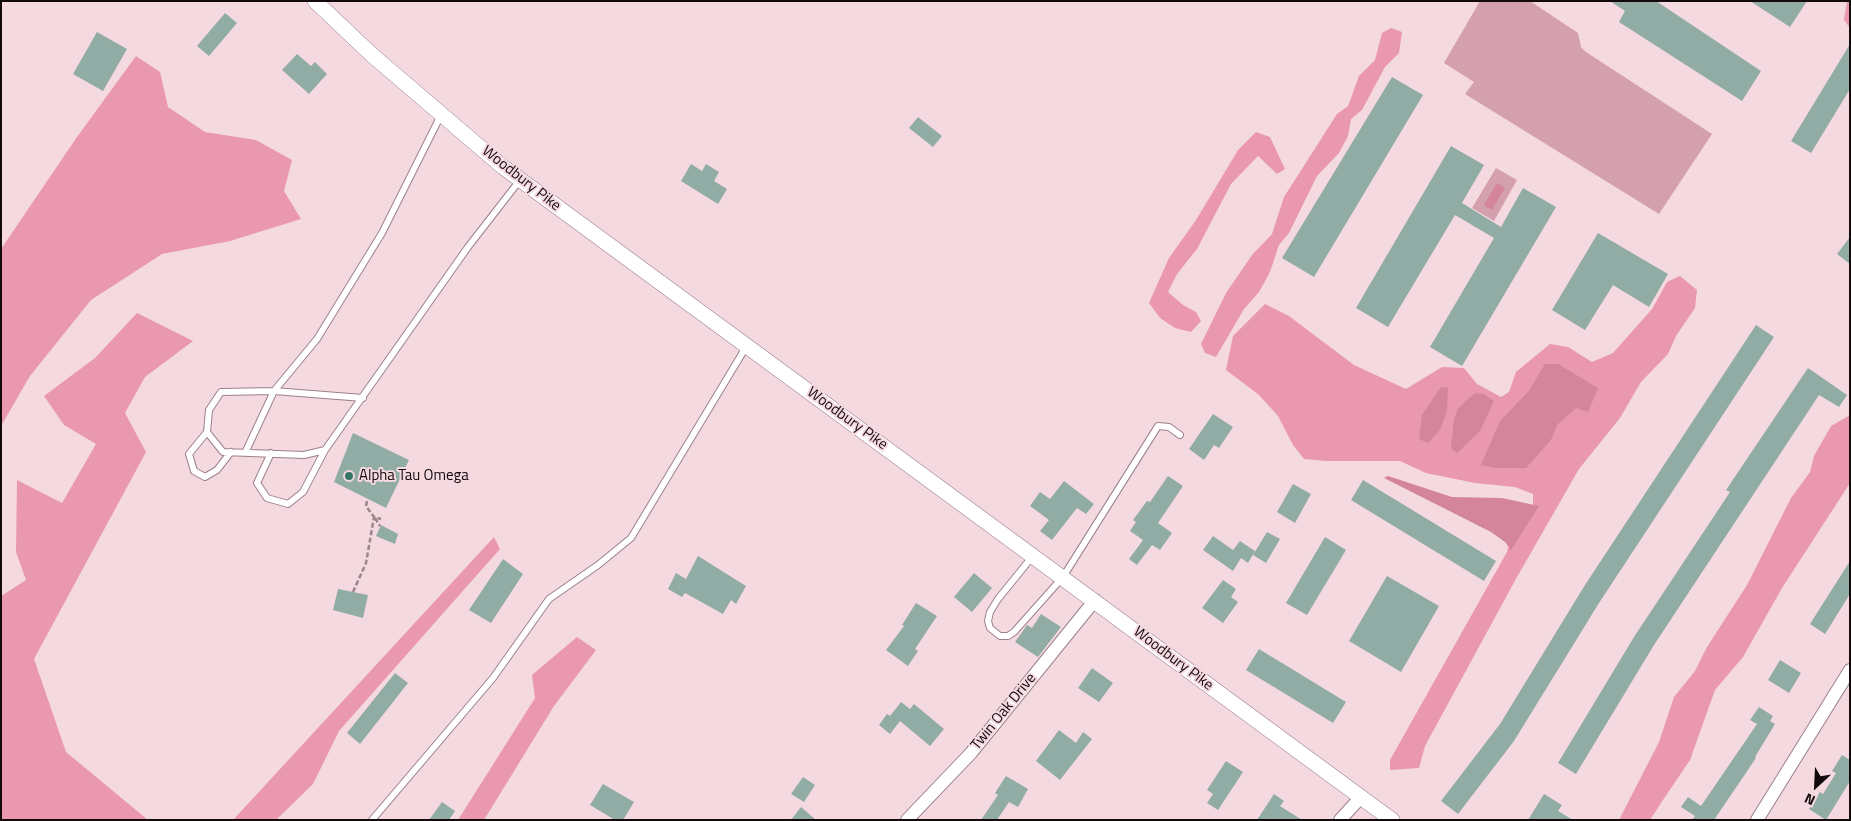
<!DOCTYPE html>
<html>
<head>
<meta charset="utf-8">
<style>
	body { margin:0 }
	#map { position:relative; width:1851px; height:821px; overflow:hidden; background:#f5d9e0; font-family:"Titillium Web",sans-serif }
	canvas { display:block }
	.frame { position:absolute; inset:0; border:2px solid #130a0c; pointer-events:none }
	.north { position:absolute; left:1791px; top:761px; width:50px; height:50px; -webkit-text-stroke:4px #f5d9e0; paint-order:stroke; rotate:205deg; font-size:14px; font-weight:700; line-height:20px; text-align:center; color:#130a0c }
	.north::after { content:''; display:block; margin:auto; width:18px; height:22px; background:#130a0c; clip-path:polygon(50% 0,100% 100%,50% 72%,0 100%) }
</style>
</head>
<body>
<div id="map">
<canvas width="1851" height="821"></canvas>
<div class="frame"></div>
<div class="north">N</div>
</div>
<script>
const g = document.querySelector('canvas').getContext('2d');
g.lineJoin = 'round';
function fillPath(path, color) { g.fillStyle = color; g.fill(path, 'evenodd'); }
const shape = rows => new Path2D(rows.map(r => 'M' + r).join(''));
function stroke(path, color, width, dash) { g.strokeStyle = color; g.lineWidth = width; g.lineCap = dash ? 'butt' : 'round'; g.setLineDash(dash || []); g.stroke(path); }
function label(font, color, halo, rows, align = 'center') {
  g.font = font + ' "Titillium Web",sans-serif'; g.lineWidth = 4; g.setLineDash([]); g.textBaseline = 'middle'; g.strokeStyle = halo; g.fillStyle = color; for (const [text, x, y, turn = 0] of rows) {
    g.save(); g.translate(x, y); g.rotate((+turn || 0) * Math.PI / 180); g.textAlign = isNaN(turn) ? turn : align; if (halo) g.strokeText(text, 0, 0); g.fillText(text, 0, 0); g.restore();
  }
}
fillPath(shape([
	[1480,1,1530,1,1578,33,1581,47,1586,52,1712,134,1659,214,1465,94,1474,82,1444,63],
	[1496,168,1517,180,1494,221,1472,208]
]), '#d4a0ad');
fillPath(shape([
	[1847,1,1850,1,1850,28,1844,20],
	[1391,28,1402,32,1399,53,1385,67,1362,110,1351,119,1348,136,1339,153,1317,176,1289,233,1279,245,1270,272,1259,292,1244,309,1216,357,1205,353,1201,344,1226,293,1252,255,1272,234,1284,197,1337,114,1348,106,1359,76,1375,60,1382,33],
	[136,56,160,72,168,107,205,132,256,140,292,160,284,191,301,219,230,241,162,254,91,300,30,376,1,426,1,249,77,137],
	[1256,132,1270,137,1285,169,1277,174,1258,156,1231,184,1197,249,1177,274,1168,292,1183,305,1196,312,1201,321,1191,332,1175,328,1160,318,1149,303,1169,258,1196,220,1238,150],
	[1680,276,1697,290,1695,308,1676,336,1668,354,1641,382,1620,418,1579,469,1517,577,1425,746,1419,768,1390,770,1390,760,1507,552,1511,536,1533,510,1533,494,1515,487,1475,483,1426,473,1400,461,1326,461,1304,459,1293,445,1278,416,1259,395,1226,370,1233,336,1265,304,1289,316,1354,365,1406,389,1442,367,1464,368,1477,384,1501,397,1509,392,1516,372,1550,344,1568,347,1592,362,1613,353,1652,309,1667,282],
	[137,313,193,341,145,377,125,413,146,452,34,659,66,752,148,820,1,820,1,596,26,580,16,552,17,480,62,503,96,444,64,425,44,396,95,358],
	[1850,415,1850,483,1782,588,1743,657,1715,690,1690,760,1661,803,1650,820,1619,820,1659,742,1674,697,1695,671,1707,647,1747,585,1791,498,1810,472,1814,456,1831,426],
	[494,537,500,549,339,731,313,784,276,820,233,820],
	[577,637,596,650,554,706,484,820,458,820,535,698,532,675]
]), '#e998af');
fillPath(shape([
	[1497,183,1505,188,1492,210,1484,205],
	[1545,364,1558,364,1598,388,1588,412,1576,408,1557,425,1551,440,1526,468,1495,468,1481,465,1500,421,1529,391],
	[1441,387,1448,388,1447,411,1440,430,1428,443,1419,439,1422,415],
	[1475,393,1484,394,1494,401,1480,431,1457,453,1451,448,1454,419,1458,408],
	[1388,476,1452,497,1502,498,1539,506,1511,550,1505,542,1491,532,1384,478]
]), '#d4859c');
fillPath(shape([
	[1610,1,1656,1,1761,71,1742,101,1619,22,1625,11],
	[1750,1,1807,1,1790,27],
	[225,13,237,23,209,56,197,46],
	[97,32,127,49,103,91,73,74],
	[1850,44,1850,89,1811,153,1791,141],
	[297,54,311,66,315,62,327,74,309,94,282,70],
	[1392,77,1423,95,1314,277,1282,258],
	[918,117,942,136,933,147,909,128],
	[1451,146,1484,165,1462,203,1501,227,1523,188,1556,207,1462,366,1430,347,1494,238,1455,215,1388,327,1356,308],
	[691,164,702,171,706,164,719,172,714,181,727,189,718,204,681,181],
	[1598,233,1668,274,1649,307,1613,285,1585,330,1552,310],
	[1850,237,1850,264,1837,254],
	[1756,325,1774,337,1599,603,1514,741,1458,814,1441,801,1500,724,1585,585],
	[1808,368,1847,395,1839,407,1819,395,1654,645,1576,774,1558,763,1634,637,1730,492,1726,490],
	[1213,414,1233,427,1219,448,1214,445,1204,460,1189,449],
	[353,433,409,460,386,508,334,482],
	[1168,476,1183,486,1158,523,1172,533,1160,550,1152,545,1137,565,1129,559,1143,540,1130,531,1136,522,1133,520,1147,501,1150,502],
	[1363,480,1496,561,1484,581,1351,500],
	[1064,481,1094,504,1086,514,1077,508,1052,540,1040,531,1049,520,1030,506,1040,492,1050,499],
	[1293,484,1311,494,1295,523,1277,512],
	[381,525,398,534,395,544,376,536],
	[1267,532,1280,539,1266,563,1253,555],
	[1213,536,1233,550,1240,541,1255,551,1248,563,1241,558,1233,571,1203,550],
	[1325,537,1346,550,1307,615,1286,603],
	[698,556,746,586,736,604,731,600,723,614,685,593,682,597,668,589,676,573,686,579],
	[503,559,523,574,491,623,469,610],
	[1850,561,1850,594,1825,634,1810,624],
	[974,573,992,588,972,612,954,597],
	[1387,576,1439,606,1401,672,1349,641],
	[1223,580,1236,589,1231,597,1238,602,1223,623,1202,608],
	[338,589,368,595,363,618,333,610],
	[916,603,937,616,915,649,918,651,908,666,886,650,904,626,902,625],
	[1041,614,1061,627,1038,657,1015,642,1027,625,1032,628],
	[1259,649,1346,702,1333,723,1246,670],
	[1780,660,1801,673,1789,693,1768,680],
	[1092,668,1113,683,1099,702,1078,688],
	[395,673,408,683,360,744,347,733],
	[901,702,910,709,914,704,944,729,930,746,900,721,890,734,879,725,887,714,890,716],
	[1759,707,1773,716,1770,721,1775,724,1755,757,1756,758,1714,820,1692,820,1695,816,1681,807,1688,797,1701,806,1757,724,1750,720],
	[1059,730,1076,743,1083,732,1092,739,1060,780,1036,761],
	[1842,755,1850,760,1850,781,1826,820,1809,809,1820,792,1823,794,1836,773,1832,771],
	[1226,761,1243,772,1218,810,1207,803,1213,794,1207,790],
	[1006,776,1028,789,1018,807,1009,802,997,820,981,820,998,795,995,793],
	[803,777,815,785,804,802,791,794],
	[603,784,634,802,623,820,615,820,590,805],
	[1274,794,1284,801,1280,806,1302,820,1257,820],
	[1544,794,1562,805,1558,811,1573,820,1528,820],
	[442,802,455,811,449,820,429,820],
	[801,807,816,820,791,820]
]), '#91aca4');
const service = shape([
	[441,115,382,233,317,339,274,391,221,392,209,410,207,432,223,452,304,455,325,450,468,247,520,180],
	[207,432,189,454,194,471,205,477,217,470,231,452],
	[245,453,274,391,363,398],
	[271,453,257,483,267,498,288,504,303,492,325,450],
	[1032,557,998,599,990,612,988,621,990,628,1000,636,1008,636,1014,632,1063,577,1158,426,1169,427,1180,435],
	[372,820,493,678,549,599,598,565,631,538,746,347]
]);
const minor = shape([
	[907,820,971,753,1095,600],
	[1340,820,1361,797],
	[1757,820,1850,670]
]);
const tertiary = shape([
	[315,1,372,55,503,167,1392,820]
]);
stroke(service, '#9b8187', 8);
stroke(minor, '#9b8187', 14);
stroke(tertiary, '#9b8187', 16);
stroke(shape([
	[367,501,366,506,374,517,381,519],
	[375,518,380,526],
	[353,592,366,563,374,517]
]), '#9a868b', 2.5, [5, 2.5]);
stroke(service, '#fff', 6);
stroke(minor, '#fff', 12);
stroke(tertiary, '#fff', 15);
for (const [x, y, r, color] of [
	[349,476,5,"#347565"]
]) { const dot = new Path2D(); dot.arc(x, y, r, 0, 2 * Math.PI); g.fillStyle = color; g.fill(dot); stroke(dot, '#f5d9e0', 2); }
label('15px', '#130a0c', '#f5d9e0', [
	["Woodbury Pike",521,179,38],
	["Woodbury Pike",847,419,36],
	["Woodbury Pike",1173,659,37],
	["Twin Oak Drive",1004,712,-51]
]);
label('15px', '#130a0c', '#f5d9e0', [
	["Alpha Tau Omega",359,476]
], 'left');
</script>
</body>
</html>
